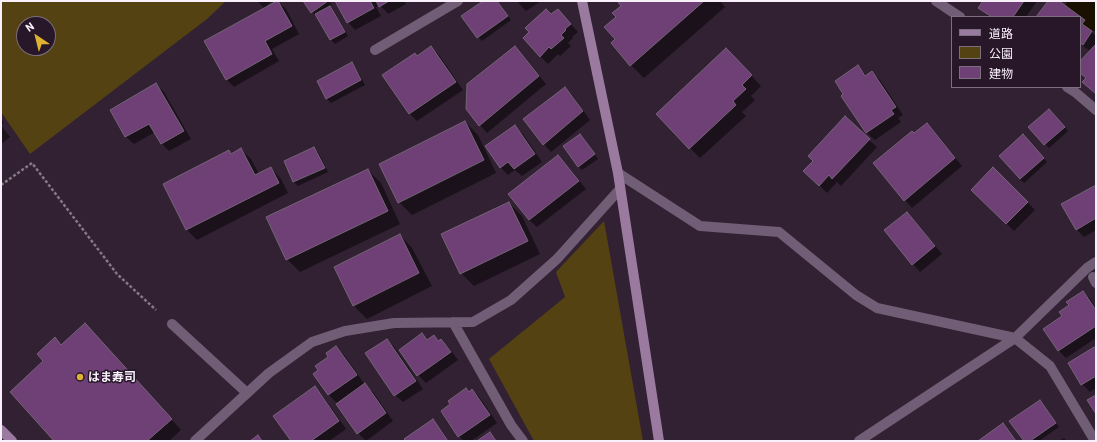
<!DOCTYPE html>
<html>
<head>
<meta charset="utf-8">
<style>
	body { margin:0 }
	#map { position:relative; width:1097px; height:442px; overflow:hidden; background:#312133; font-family:Barlow,"Noto Sans JP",sans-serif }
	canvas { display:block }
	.frame { position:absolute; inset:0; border:2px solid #faf0fc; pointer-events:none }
	.legend { position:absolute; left:951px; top:16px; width:130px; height:72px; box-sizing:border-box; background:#271729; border:1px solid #7b6e7d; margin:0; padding:5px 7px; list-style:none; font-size:12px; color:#faf0fc }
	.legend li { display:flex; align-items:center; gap:8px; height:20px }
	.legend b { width:20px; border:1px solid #7b6e7d }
	.north { position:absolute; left:16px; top:16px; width:40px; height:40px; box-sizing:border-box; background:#271729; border:1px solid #7b6e7d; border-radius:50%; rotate:325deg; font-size:11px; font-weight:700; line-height:16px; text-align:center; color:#faf0fc }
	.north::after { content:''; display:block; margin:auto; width:14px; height:18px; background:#deb133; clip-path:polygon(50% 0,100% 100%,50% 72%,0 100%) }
</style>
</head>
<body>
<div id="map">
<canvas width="1097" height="442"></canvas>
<div class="frame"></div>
<ul class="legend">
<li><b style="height:5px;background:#9b7aa0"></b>道路</li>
<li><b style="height:11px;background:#554212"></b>公園</li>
<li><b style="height:11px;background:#6e4075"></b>建物</li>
</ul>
<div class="north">N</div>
</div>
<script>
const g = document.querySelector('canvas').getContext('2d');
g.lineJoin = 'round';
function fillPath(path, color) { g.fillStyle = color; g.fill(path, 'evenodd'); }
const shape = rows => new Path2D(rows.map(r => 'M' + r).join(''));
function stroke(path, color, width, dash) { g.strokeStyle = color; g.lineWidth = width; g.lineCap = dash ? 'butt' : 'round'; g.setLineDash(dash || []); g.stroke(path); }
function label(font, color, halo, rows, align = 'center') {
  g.font = font + ' Barlow,"Noto Sans JP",sans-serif'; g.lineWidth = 3; g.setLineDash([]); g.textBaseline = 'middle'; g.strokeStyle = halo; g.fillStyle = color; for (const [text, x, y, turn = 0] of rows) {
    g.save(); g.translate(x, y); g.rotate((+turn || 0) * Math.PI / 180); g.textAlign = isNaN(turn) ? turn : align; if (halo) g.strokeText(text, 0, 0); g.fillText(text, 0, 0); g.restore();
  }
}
fillPath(shape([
	[1,1,226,1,207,19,30,154,1,112],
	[24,24,48,24,48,48,24,48],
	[604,221,643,441,534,441,489,359,565,297,556,272]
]), '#554212');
fillPath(shape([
	[257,1,272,1,264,8,278,2,286,9,299,34,272,49,279,61,234,87,226,79,265,9],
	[304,1,329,1,332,5,329,7,333,11,348,36,335,44,331,40,317,15,316,16,312,12],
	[336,1,404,1,406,4,388,14,380,5,376,7,381,16,355,30,348,22],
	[485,1,498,1,511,20,482,41,478,37],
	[517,1,541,1,526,11],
	[618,1,720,1,725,7,644,78,631,65,616,39,617,17,622,6],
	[984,1,1037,1,1026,17,990,17,980,7],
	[552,16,565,18,578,32,572,37,573,38,568,43,571,46,560,56,558,54,548,64,540,56,530,32],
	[1080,18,1092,29,1091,31,1096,36,1096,93,1087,79,1080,73,1080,62,1090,51,1080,44],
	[431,47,439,55,463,90,417,121,410,114,417,57],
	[522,55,546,84,487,133,480,125,467,109],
	[736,59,761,86,751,96,755,100,742,112,746,116,700,158,690,148],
	[351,63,355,67,365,85,331,103,327,99,318,82],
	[858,67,867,76,872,72,880,80,903,115,898,118,901,122,875,140,867,133,842,96],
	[156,85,164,92,191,139,169,151,161,143,155,132,134,144,126,137,111,111],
	[565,88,573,96,590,120,551,152,544,144,524,120],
	[1053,114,1068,131,1049,148,1030,127],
	[1,118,4,123,1,125,10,137,1,144],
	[465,122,478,135,496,173,412,215,399,202],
	[927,124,934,132,962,166,912,208,905,200],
	[515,126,523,134,542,162,522,176,515,170,508,175,500,167],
	[580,135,584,139,598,159,582,170,578,166],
	[869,140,877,147,841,186,837,182,827,193,805,171],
	[1027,140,1047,162,1024,183,1020,179],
	[314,148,318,152,328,172,298,186,294,182,285,162],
	[241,149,251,159,259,174,271,168,281,179,288,193,197,240,187,230,164,185,229,152,232,154],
	[558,157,566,164,586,189,537,227,529,220],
	[993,168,1035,210,1014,231,972,190],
	[368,170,381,183,400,224,300,272,287,259],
	[1096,186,1096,230,1084,237,1076,229],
	[509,203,522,216,540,254,474,286,461,273],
	[907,213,915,221,942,254,920,272,913,264],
	[400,235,412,248,432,286,367,319,354,306,335,268],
	[1083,292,1091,300,1096,308,1096,338,1066,358,1059,351,1044,329,1063,317,1070,305],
	[421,334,428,341,434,336,439,341,441,340,449,348,458,360,426,383,418,375],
	[95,335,181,430,169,441,56,441,62,346],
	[387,340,395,348,423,389,403,402,395,395],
	[336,347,344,355,365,385,373,392,393,421,366,441,358,433,336,402,329,395,314,374,330,357],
	[1096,347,1096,388,1090,392,1082,384],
	[315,388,322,395,346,429,329,441,292,441],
	[472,390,480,398,497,423,471,441,464,441,459,436,469,392],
	[1044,405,1059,427,1039,441,1025,441],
	[433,420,440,428,449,441,407,441],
	[1064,438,1067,441,1059,441]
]), '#0007');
stroke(shape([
	[1094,1,1096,3]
]), '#191000', 56);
const building = shape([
	[277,1,278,1,292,26,265,41,272,54,226,80,204,41,277,1],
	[303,1,328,1,311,13,303,1],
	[335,1,370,1,374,8,347,23,335,1],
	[376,1,389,1,379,7,376,1],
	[483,1,497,1,508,16,477,38,461,16,483,1],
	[617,1,704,1,630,66,611,43,615,39,604,27,616,17,612,13,621,6,617,1],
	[983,1,1024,1,1013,17,992,17,978,8,983,1],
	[1048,1,1059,1,1085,20,1082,24,1092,31,1083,45,1080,43,1080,17,1036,17,1048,1],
	[330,6,345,32,330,40,315,14,330,6],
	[546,9,551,14,558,9,571,24,565,29,566,30,561,35,564,38,551,49,549,47,540,57,523,38,529,32,525,28,546,9],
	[1096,44,1096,94,1082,82,1086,78,1080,73,1080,61,1096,44],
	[431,46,456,82,409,114,382,75,415,53,417,56,431,46],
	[515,46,539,76,479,126,466,109,467,84,515,46],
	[726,48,752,75,742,85,746,89,733,101,736,105,689,149,656,114,726,48],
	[352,62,361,80,326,99,317,81,352,62],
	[858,65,865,76,872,71,896,107,891,110,894,114,866,133,841,96,843,94,835,81,858,65],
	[156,83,184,131,161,144,149,124,125,137,110,110,156,83],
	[565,87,583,111,543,145,523,119,565,87],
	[1049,109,1065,127,1044,145,1028,127,1049,109],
	[845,116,870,139,832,179,829,175,819,186,803,171,813,161,808,156,845,116],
	[465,121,484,160,398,203,379,164,465,121],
	[927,123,955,158,904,201,873,163,912,131,914,133,927,123],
	[515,125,535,154,514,169,508,162,500,168,485,146,515,125],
	[580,134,595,154,578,167,563,146,580,134],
	[1023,134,1044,158,1020,179,999,156,1023,134],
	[314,147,325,168,293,182,284,161,314,147],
	[241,148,255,175,271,167,279,183,186,230,163,184,229,150,231,154,241,148],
	[558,155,579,181,529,220,508,194,558,155],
	[993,167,1028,202,1006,224,971,190,993,167],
	[368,169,388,211,286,260,266,217,368,169],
	[1096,185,1096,218,1076,230,1061,204,1096,185],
	[509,202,528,241,460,274,441,234,509,202],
	[907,212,935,246,912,265,884,230,907,212],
	[400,234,419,273,353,306,334,267,400,234],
	[1083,291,1096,310,1096,326,1058,351,1043,329,1062,316,1059,312,1069,305,1066,302,1083,291],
	[85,323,172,419,147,441,54,441,10,392,43,361,37,354,55,337,61,345,85,323],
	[422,333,427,340,434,335,438,341,441,339,451,352,417,376,399,350,422,333],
	[387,339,416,381,394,396,365,353,387,339],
	[336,346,357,375,328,395,313,374,318,370,315,366,328,357,326,353,336,346],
	[1096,346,1096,376,1081,385,1068,363,1096,346],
	[365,383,386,413,357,434,336,404,365,383],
	[315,386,339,421,311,441,291,441,273,416,315,386],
	[466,388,469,392,472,389,490,415,458,437,441,411,450,404,448,401,466,388],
	[1096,395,1096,414,1087,400,1096,395],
	[1040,400,1056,423,1030,441,1024,441,1009,421,1040,400],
	[433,419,448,441,406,441,404,439,433,419],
	[1003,423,1016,441,978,441,1003,423],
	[490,432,496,441,477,441,490,432],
	[258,435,262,441,250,441,258,435]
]);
fillPath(building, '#6e4075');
stroke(building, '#766378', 1);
stroke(shape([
	[1,185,32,163,117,274,156,310]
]), '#857887', 2.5, [3, 2]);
stroke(shape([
	[172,324,247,393]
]), '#715d75', 10);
stroke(shape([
	[936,1,960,17],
	[375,50,458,1],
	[1067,87,1075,92,1096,110],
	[618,173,700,226,779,232,856,295,877,308,1015,338,1050,366,1095,441],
	[1093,277,1096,283],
	[453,322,511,425,523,441],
	[195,441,269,373,312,342,345,331,394,323,473,322,511,300,557,259,620,189],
	[859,441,1015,338,1087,268,1096,262]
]), '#715d75', 10);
stroke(shape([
	[582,1,618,173,659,441],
	[1,430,12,441]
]), '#9b7aa0', 10);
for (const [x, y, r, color] of [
	[80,377,4,"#deb133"]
]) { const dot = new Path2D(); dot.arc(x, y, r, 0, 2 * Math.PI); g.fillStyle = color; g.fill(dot); stroke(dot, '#271729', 1.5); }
label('bold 12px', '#faf0fc', '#271729', [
	["はま寿司",88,377]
], 'left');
</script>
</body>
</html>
